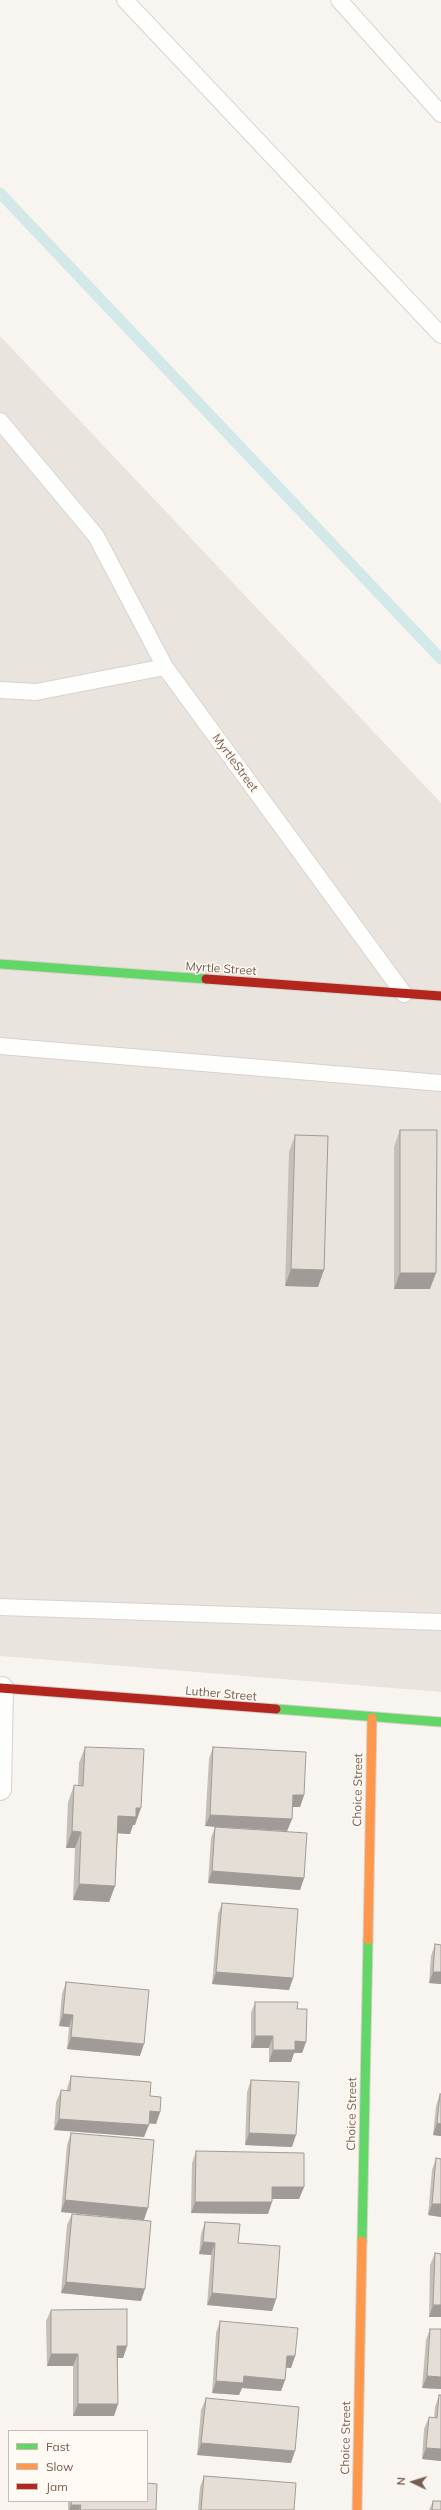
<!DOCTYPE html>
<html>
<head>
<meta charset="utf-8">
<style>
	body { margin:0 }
	#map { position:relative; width:441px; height:2510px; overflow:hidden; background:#f8f5f0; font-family:Mulish,sans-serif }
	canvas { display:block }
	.legend { position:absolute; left:8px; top:2430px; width:140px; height:72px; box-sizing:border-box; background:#fefaf3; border:1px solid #c8bbb1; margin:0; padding:5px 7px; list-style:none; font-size:12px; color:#785c4f }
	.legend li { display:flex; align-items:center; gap:8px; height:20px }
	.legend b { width:20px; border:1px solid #c8bbb1 }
	.north { position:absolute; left:393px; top:2462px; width:40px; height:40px; -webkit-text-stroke:3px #fefaf3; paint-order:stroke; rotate:274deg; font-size:11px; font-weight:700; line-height:16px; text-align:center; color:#785c4f }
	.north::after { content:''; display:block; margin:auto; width:14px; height:18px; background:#785c4f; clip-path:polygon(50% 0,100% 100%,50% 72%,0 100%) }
</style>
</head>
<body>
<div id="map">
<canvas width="441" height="2510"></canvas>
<ul class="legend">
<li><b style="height:5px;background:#63d668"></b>Fast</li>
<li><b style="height:5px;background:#ff974d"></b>Slow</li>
<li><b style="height:5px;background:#b3261e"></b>Jam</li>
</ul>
<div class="north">N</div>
</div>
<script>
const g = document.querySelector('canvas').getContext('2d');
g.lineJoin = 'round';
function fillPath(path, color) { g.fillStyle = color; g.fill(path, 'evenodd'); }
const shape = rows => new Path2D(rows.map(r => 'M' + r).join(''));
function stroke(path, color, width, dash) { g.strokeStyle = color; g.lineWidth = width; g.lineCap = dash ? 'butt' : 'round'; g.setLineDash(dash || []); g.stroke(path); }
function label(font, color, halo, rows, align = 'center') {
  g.font = font + ' Mulish,sans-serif'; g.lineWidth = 3; g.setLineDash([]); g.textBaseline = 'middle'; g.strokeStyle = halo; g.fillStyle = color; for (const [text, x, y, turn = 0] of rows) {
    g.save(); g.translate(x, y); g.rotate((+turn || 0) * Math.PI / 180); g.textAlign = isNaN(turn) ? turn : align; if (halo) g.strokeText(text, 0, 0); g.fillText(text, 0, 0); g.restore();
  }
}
fillPath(shape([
	[0,336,441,803,441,1692,0,1656]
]), '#eae4df');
stroke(shape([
	[0,193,441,659]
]), '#d2e8e9', 11);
const lane = shape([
	[125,0,441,335],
	[339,0,441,114],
	[0,421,96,536,165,667,404,994],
	[0,690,36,692,165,667],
	[0,1046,441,1083],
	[0,1607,441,1622]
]);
const street = shape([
	[0,1789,2,1688]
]);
const fast = shape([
	[0,964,206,979],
	[276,1709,441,1722],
	[362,2241,368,1940]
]);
const slow = shape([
	[368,1940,372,1718],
	[357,2510,362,2241]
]);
const jam = shape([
	[206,979,441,996],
	[0,1688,276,1709]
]);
stroke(lane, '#d8d2ce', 18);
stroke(street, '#d8d2ce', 24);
stroke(fast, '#d8d2cc', 11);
stroke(slow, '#d8d2cc', 11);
stroke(jam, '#d8d2cc', 11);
stroke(lane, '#fefefd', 16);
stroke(street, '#fefefd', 22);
stroke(fast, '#63d668', 9);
stroke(slow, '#ff974d', 9);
stroke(jam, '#b3261e', 9);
fillPath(shape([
	[400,1130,430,1289,394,1289,394,1147],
	[295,1135,318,1287,285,1286,289,1152],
	[85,1747,135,1825,133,1825,130,1834,118,1833,115,1886,109,1902,73,1900,75,1848,66,1848,68,1802,74,1785,78,1786,79,1763],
	[213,1747,304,1795,300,1807,292,1807,292,1819,287,1831,235,1828,304,1878,300,1890,208,1883,211,1838,215,1827,205,1826,209,1759],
	[222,1903,293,1978,289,1990,212,1984,218,1914],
	[435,1944,441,1945,441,1984,429,1983,431,1956],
	[66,1982,140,2056,67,2049,69,2027,59,2026,62,1994],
	[255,2002,297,2009,306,2042,302,2053,294,2053,291,2062,269,2062,269,2048,251,2048,251,2013],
	[71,2076,150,2096,160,2112,156,2124,149,2123,144,2137,54,2130,56,2102,61,2090,67,2091,67,2088],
	[251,2080,292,2147,245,2145,247,2092],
	[440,2094,441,2136,433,2135,436,2106],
	[71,2133,144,2220,61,2212,67,2145],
	[196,2151,304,2187,299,2199,272,2199,268,2214,191,2213,192,2163],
	[436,2158,441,2159,441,2217,428,2215,432,2170],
	[72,2214,141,2301,61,2293,67,2225],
	[205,2222,238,2243,276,2299,272,2311,207,2305,211,2255,199,2254,201,2234],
	[435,2253,441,2317,429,2317,430,2265],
	[51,2310,127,2346,123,2358,118,2358,118,2404,114,2416,73,2416,73,2366,47,2366,46,2321],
	[220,2321,295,2356,291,2368,286,2368,285,2380,281,2391,242,2388,239,2395,212,2393,216,2333],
	[430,2329,441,2389,422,2388,426,2340],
	[439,2395,441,2461,422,2459,424,2429,429,2417,434,2418,435,2407],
	[206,2398,291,2463,197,2455,201,2410],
	[204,2476,294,2510,198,2510,200,2487],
	[68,2501,147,2501,156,2510,68,2510],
	[433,2501,441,2510,429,2510]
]), '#c5bfb9');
fillPath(shape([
	[291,1269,324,1270,318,1287,285,1286],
	[400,1273,436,1273,430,1289,394,1289],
	[293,1795,304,1795,300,1807,288,1807],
	[136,1808,141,1808,135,1825,133,1825,130,1834,112,1833,118,1816],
	[210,1815,292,1819,287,1831,205,1826],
	[72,1831,81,1832,75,1848,66,1848],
	[212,1871,304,1878,300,1890,208,1883],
	[79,1884,115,1886,109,1902,73,1900],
	[216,1972,293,1978,289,1990,212,1984],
	[433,1972,441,1972,441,1984,429,1983],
	[63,2014,73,2015,69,2027,59,2026],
	[255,2036,273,2036,269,2048,251,2048],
	[71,2037,144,2044,140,2056,67,2049],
	[295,2041,306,2042,302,2053,294,2053,291,2062,269,2062,273,2050],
	[150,2111,160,2112,156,2124,145,2123],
	[59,2119,149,2125,144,2137,54,2130],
	[437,2123,441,2124,441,2136,433,2135],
	[249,2133,296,2135,292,2147,245,2145],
	[272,2187,304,2187,299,2199,268,2199],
	[65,2200,148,2208,144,2220,61,2212],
	[195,2202,272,2202,268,2214,191,2213],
	[432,2204,441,2204,441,2217,428,2215],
	[203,2242,215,2243,211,2255,199,2254],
	[66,2282,145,2289,141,2301,61,2293],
	[212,2293,276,2299,272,2311,207,2305],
	[433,2305,441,2305,441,2317,429,2317],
	[117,2346,127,2346,123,2358,113,2358],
	[51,2354,78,2354,73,2366,47,2366],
	[287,2356,295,2356,291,2368,283,2367],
	[244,2376,285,2380,281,2391,242,2388,239,2395,212,2393,216,2381],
	[427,2376,441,2377,441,2389,422,2388],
	[78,2404,118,2404,114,2416,73,2416],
	[201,2443,295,2451,291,2463,197,2455],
	[426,2448,441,2449,441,2461,422,2459],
	[71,2505,81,2505,79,2510,69,2510]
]), '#a09b96');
const building = shape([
	[400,1130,437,1130,436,1273,400,1273,400,1130],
	[295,1135,328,1136,324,1270,291,1269,295,1135],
	[85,1747,144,1749,141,1808,136,1808,136,1817,118,1816,115,1886,79,1884,81,1832,72,1831,74,1785,83,1786,85,1747],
	[213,1747,306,1752,304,1795,293,1795,292,1819,210,1815,213,1747],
	[215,1827,307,1833,304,1878,212,1871,215,1827],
	[222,1903,298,1909,293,1978,216,1972,222,1903],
	[435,1944,441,1945,441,1972,433,1972,435,1944],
	[66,1982,149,1990,144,2044,71,2037,73,2015,63,2014,66,1982],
	[255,2002,298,2002,297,2009,307,2009,306,2042,295,2041,295,2050,273,2050,273,2036,255,2036,255,2002],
	[71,2076,151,2082,150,2096,161,2097,160,2112,150,2111,149,2125,59,2119,61,2090,70,2091,71,2076],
	[251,2080,299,2082,296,2135,249,2133,251,2080],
	[440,2094,441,2094,441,2124,437,2123,440,2094],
	[71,2133,154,2140,148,2208,65,2200,71,2133],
	[196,2151,304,2153,304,2187,272,2187,272,2202,195,2202,196,2151],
	[436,2158,441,2159,441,2204,432,2204,436,2158],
	[72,2214,151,2221,145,2289,66,2282,72,2214],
	[205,2222,240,2224,238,2243,280,2246,276,2299,212,2293,215,2243,203,2242,205,2222],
	[435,2253,441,2254,441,2305,433,2305,435,2253],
	[127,2309,127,2346,117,2346,118,2404,78,2404,78,2354,51,2354,51,2310,127,2309],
	[220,2321,298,2328,295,2356,287,2356,285,2380,244,2376,243,2383,216,2381,220,2321],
	[430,2329,441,2329,441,2377,427,2376,430,2329],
	[439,2395,441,2395,441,2449,426,2448,429,2417,437,2418,439,2395],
	[206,2398,299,2407,295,2451,201,2443,206,2398],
	[204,2476,296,2483,294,2510,201,2510,204,2476],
	[147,2483,157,2484,156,2510,80,2510,81,2505,71,2505,72,2501,147,2501,147,2483],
	[433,2501,441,2501,441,2510,432,2510,433,2501]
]);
fillPath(building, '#e5ded7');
stroke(building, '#a09b96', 1);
label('12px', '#785c4f', '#fefaf3', [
	["MyrtleStreet",235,763,54],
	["Myrtle Street",221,969,4],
	["Luther Street",221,1694,5],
	["Choice Street",358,1790,-89],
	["Choice Street",352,2114,-89],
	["Choice Street",346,2438,-89]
]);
</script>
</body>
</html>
